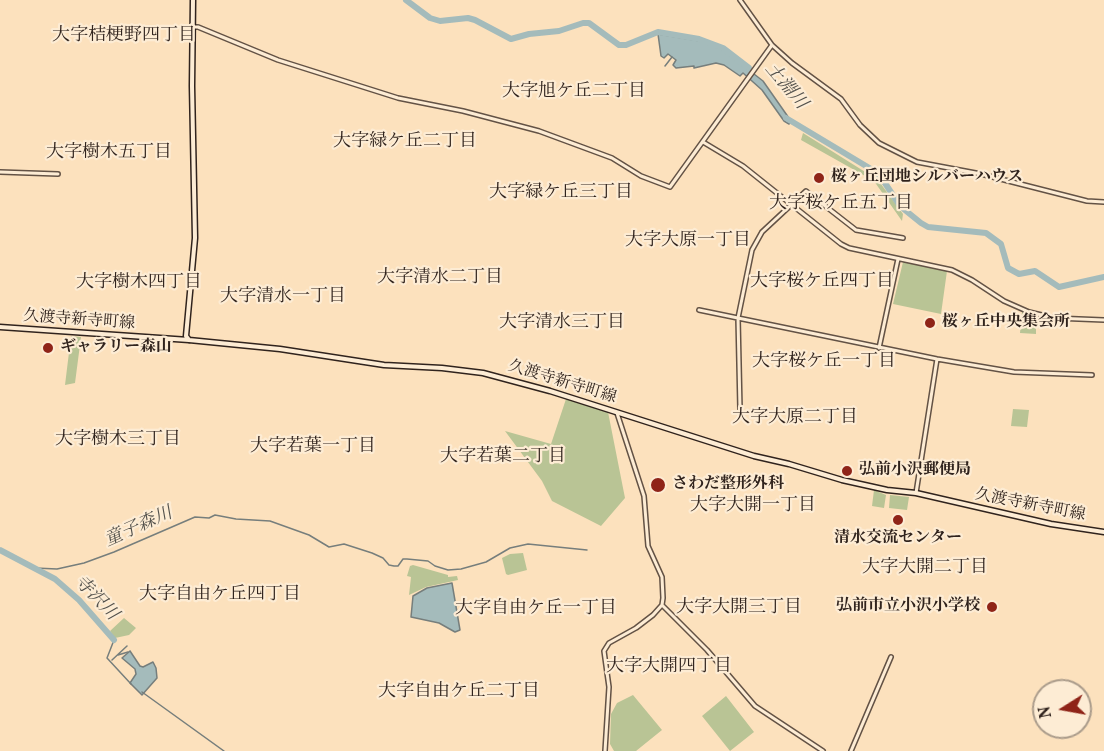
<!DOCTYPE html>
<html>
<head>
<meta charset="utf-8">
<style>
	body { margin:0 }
	#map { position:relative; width:1104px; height:751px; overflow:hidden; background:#fce1bd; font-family:Vollkorn,serif }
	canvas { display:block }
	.north { position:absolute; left:1032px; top:679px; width:60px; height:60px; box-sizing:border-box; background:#fdecd4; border:2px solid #ab9c8b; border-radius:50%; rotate:259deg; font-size:16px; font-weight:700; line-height:24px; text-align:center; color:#30231d }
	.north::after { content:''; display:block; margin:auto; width:21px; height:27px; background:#8f2418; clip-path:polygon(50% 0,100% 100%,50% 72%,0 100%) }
</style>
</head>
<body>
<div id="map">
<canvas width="1104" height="751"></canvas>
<div class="north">N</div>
</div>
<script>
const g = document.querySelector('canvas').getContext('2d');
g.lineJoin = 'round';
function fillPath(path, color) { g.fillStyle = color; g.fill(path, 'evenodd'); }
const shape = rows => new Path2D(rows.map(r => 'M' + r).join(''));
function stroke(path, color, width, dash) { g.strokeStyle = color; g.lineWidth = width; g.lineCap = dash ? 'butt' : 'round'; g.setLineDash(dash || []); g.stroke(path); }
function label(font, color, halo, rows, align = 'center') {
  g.font = font + ' Vollkorn,"Noto Serif JP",serif'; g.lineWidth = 4.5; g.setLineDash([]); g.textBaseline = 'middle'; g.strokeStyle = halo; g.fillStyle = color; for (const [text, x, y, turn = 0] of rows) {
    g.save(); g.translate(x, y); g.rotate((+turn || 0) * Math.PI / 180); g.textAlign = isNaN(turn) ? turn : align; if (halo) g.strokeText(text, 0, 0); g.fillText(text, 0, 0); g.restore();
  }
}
fillPath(shape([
	[803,133,878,180,903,214,902,221,874,181,801,140],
	[903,262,947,271,941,314,893,304],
	[1022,312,1036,317,1036,334,1020,333],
	[71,336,81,337,75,383,65,385],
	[566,399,608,412,625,498,601,526,552,501,542,481,505,431,551,444],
	[1013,409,1029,410,1027,427,1011,426],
	[874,490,886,495,884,508,872,506],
	[890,495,909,497,907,510,889,508],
	[523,553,527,570,508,575,506,574,502,558,510,554],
	[413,565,448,575,448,577,457,576,458,580,426,587,409,595,411,577,407,576,410,566],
	[124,618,136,628,129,635,115,638,110,631],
	[633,695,662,730,636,751,614,751,610,744,611,714,617,703],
	[726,696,754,732,730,751,702,716]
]), '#b9c495');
const water = shape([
	[658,34,706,42,724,50,752,70,754,74,763,81,791,121,789,124,784,121,762,90,743,73,740,76,724,65,716,63,694,68,694,66,676,68,673,65,676,60,668,54,664,58,661,56,658,34],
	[452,583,460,630,455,632,439,623,411,617,413,596,427,588,452,583],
	[130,651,140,666,143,667,153,662,156,668,157,678,142,695,130,683,136,674,135,669,122,658,130,651]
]);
fillPath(water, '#a4bbbb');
stroke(water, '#767e7c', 1.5);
stroke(shape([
	[665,66,672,57],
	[35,568,57,569,84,563,114,552,195,517,209,518,215,515,236,519,270,521,309,535,329,547,344,544,372,553,383,558,389,565,394,566,398,566,403,559,407,559,428,561,435,566,448,570,461,569,486,562,510,548,528,544,587,550],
	[114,640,107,658,131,684],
	[118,655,128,652],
	[112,660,127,646],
	[142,692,224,751]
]), '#767e7c', 1.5);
stroke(shape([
	[406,0,430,18,440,21,468,18,475,20,511,39,529,34,559,31,583,23,589,23,619,45,626,45,658,32,699,39,723,48,749,68,751,72],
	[786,118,871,169,881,177,900,206,921,223,928,227,986,233,1001,244,1008,268,1019,274,1035,271,1059,287,1104,277],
	[0,550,55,579,79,600,114,640]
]), '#a4bbbb', 6);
const tertiary = shape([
	[740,0,772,45,792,63,841,99,860,125,879,143,917,162,981,174,1087,201,1104,202],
	[193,27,198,27,278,60,398,98,463,111,539,131,612,158,641,176,670,187,772,45],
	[703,142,743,166,841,244,849,248,952,270,972,280,1004,301,1029,312,1054,318,1104,320],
	[0,172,58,174],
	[699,310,937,359,1014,372,1092,375],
	[879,348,898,259],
	[740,409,738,318,752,250,762,232,806,191,856,230,903,238],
	[916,493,937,359],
	[662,605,707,650,755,706,823,751],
	[605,751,609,687,604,651,609,643,636,628,653,615,662,605,663,598,662,577,648,546,644,496,617,413],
	[851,751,891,657]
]);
const secondary = shape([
	[0,327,189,340,280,349,384,365,442,368,483,373,550,391,754,456,789,464,842,480,887,490,916,493,1051,524,1104,532],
	[189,340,186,336,195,238,192,86,193,0]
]);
stroke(tertiary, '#635245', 6);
stroke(secondary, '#30231d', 7);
stroke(tertiary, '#fdecd4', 3);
stroke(secondary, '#fdecd4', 4);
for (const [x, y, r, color] of [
	[819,178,6,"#8f2418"],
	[930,323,6,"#8f2418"],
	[48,348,6,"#8f2418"],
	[847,471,6,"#8f2418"],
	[658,485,8,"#8f2418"],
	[898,520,6,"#8f2418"],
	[992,607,6,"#8f2418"]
]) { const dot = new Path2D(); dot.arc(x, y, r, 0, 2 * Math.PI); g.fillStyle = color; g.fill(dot); stroke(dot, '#fdecd4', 2); }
label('bold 16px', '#30231d', '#fdecd4', [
	["桜ヶ丘団地シルバーハウス",831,178],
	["桜ヶ丘中央集会所",942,323],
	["ギャラリー森山",60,348],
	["弘前小沢郵便局",859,471],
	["さわだ整形外科",672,485],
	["清水交流センター",898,539,"center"],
	["弘前市立小沢小学校",980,607,"right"]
], 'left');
label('16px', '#30231d', '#fdecd4', [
	["久渡寺新寺町線",79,321,4],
	["久渡寺新寺町線",562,383,17],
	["久渡寺新寺町線",1030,506,11]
]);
label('18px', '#30231d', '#fdecd4', [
	["大字桔梗野四丁目",124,37],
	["大字旭ケ丘二丁目",574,93],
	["大字緑ケ丘二丁目",405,143],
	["大字樹木五丁目",109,154],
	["大字緑ケ丘三丁目",561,194],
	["大字桜ケ丘五丁目",841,205],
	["大字大原一丁目",688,242],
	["大字清水二丁目",440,279],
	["大字桜ケ丘四丁目",822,283],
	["大字樹木四丁目",139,284],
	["大字清水一丁目",283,298],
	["大字清水三丁目",562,324],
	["大字桜ケ丘一丁目",824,363],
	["大字大原二丁目",795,419],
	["大字樹木三丁目",118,441],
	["大字若葉一丁目",313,448],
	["大字若葉二丁目",503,458],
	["大字大開一丁目",753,507],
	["大字大開二丁目",925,569],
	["大字自由ケ丘四丁目",220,596],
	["大字大開三丁目",739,609],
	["大字自由ケ丘一丁目",536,610],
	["大字大開四丁目",669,668],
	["大字自由ケ丘二丁目",459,693]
]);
label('italic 18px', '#53514c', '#fdecd4', [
	["土淵川",785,87,50],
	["童子森川",139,528,-24],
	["寺沢川",95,599,46]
]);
</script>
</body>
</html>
